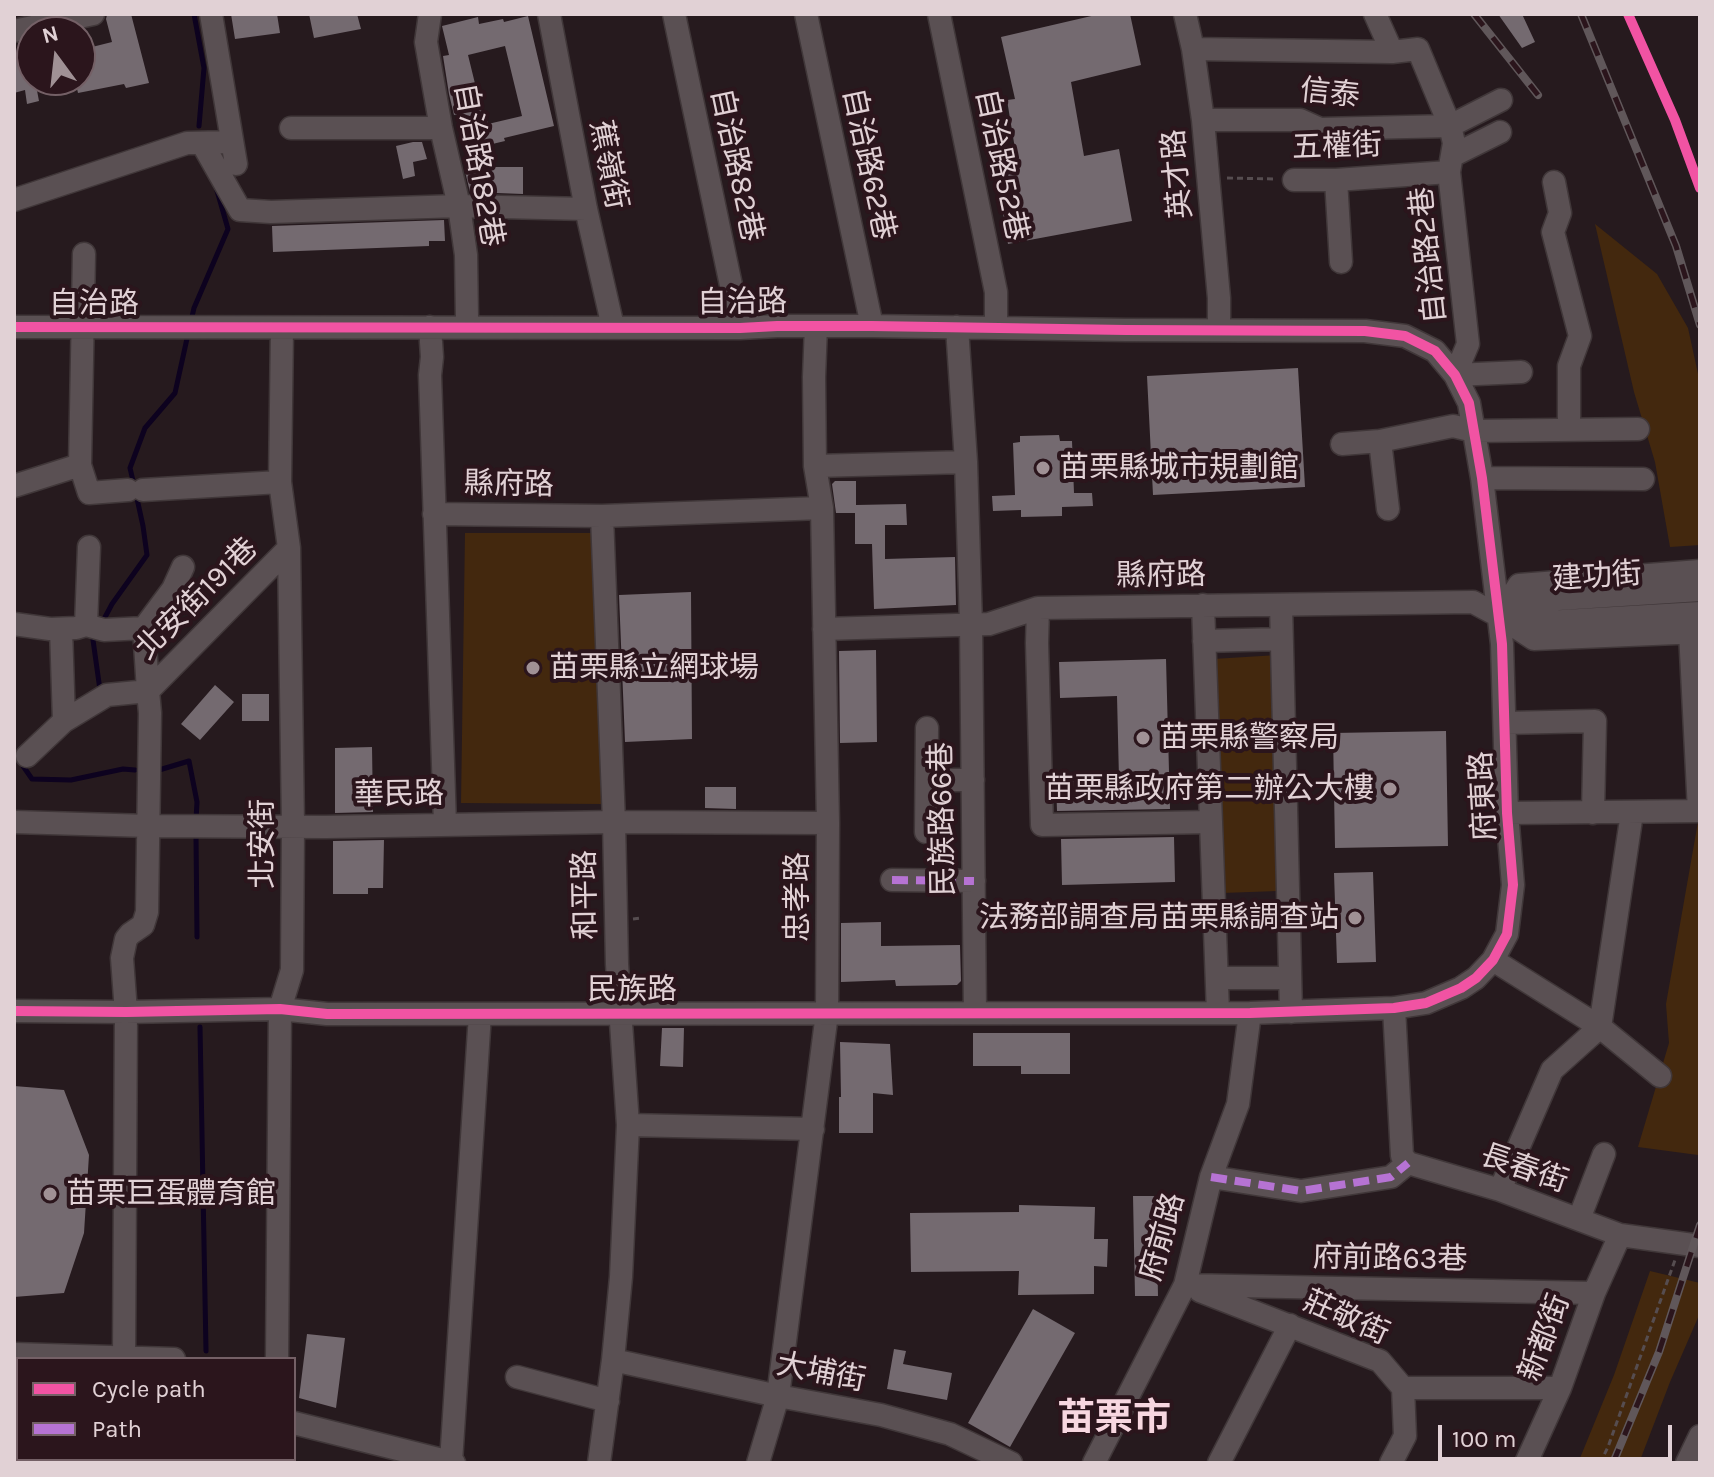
<!DOCTYPE html>
<html>
<head>
<meta charset="utf-8">
<style>
	body { margin:0 }
	#map { position:relative; width:1714px; height:1477px; overflow:hidden; background:#261a1e; font-family:Karla,sans-serif }
	canvas { display:block }
	.frame { position:absolute; inset:0; border:16px solid #e1d1d5; pointer-events:none }
	.legend { position:absolute; left:16px; top:1357px; width:280px; height:104px; box-sizing:border-box; background:#2b151c; border:2px solid #746066; margin:0; padding:10px 14px; list-style:none; font-size:24px; color:#e1d1d5 }
	.legend li { display:flex; align-items:center; gap:16px; height:40px }
	.legend b { width:40px; border:2px solid #746066 }
	.north { position:absolute; left:16px; top:16px; width:80px; height:80px; box-sizing:border-box; background:#2b151c; border:2px solid #746066; border-radius:50%; rotate:345deg; font-size:22px; font-weight:700; line-height:32px; text-align:center; color:#e1d1d5 }
	.north::after { content:''; display:block; margin:auto; width:28px; height:36px; background:#a09195; clip-path:polygon(50% 0,100% 100%,50% 72%,0 100%) }
	.scale { position:absolute; left:1438px; top:1425px; width:234px; height:36px; box-sizing:border-box; border:4px solid #e1d1d5; border-top:0; padding-left:10px; font-size:24px; line-height:28px; white-space:nowrap; color:#e1d1d5; -webkit-text-stroke:6px #2b151c; paint-order:stroke }
</style>
</head>
<body>
<div id="map">
<canvas width="1714" height="1477"></canvas>
<div class="frame"></div>
<ul class="legend">
<li><b style="height:10px;background:#f153a3"></b>Cycle path</li>
<li><b style="height:10px;background:#b673d3"></b>Path</li>
</ul>
<div class="north">N</div>
<div class="scale">100 m</div>
</div>
<script>
const g = document.querySelector('canvas').getContext('2d');
g.lineJoin = 'round';
function fillPath(path, color) { g.fillStyle = color; g.fill(path, 'evenodd'); }
const shape = rows => new Path2D(rows.map(r => 'M' + r).join(''));
function stroke(path, color, width, dash) { g.strokeStyle = color; g.lineWidth = width; g.lineCap = dash ? 'butt' : 'round'; g.setLineDash(dash || []); g.stroke(path); }
function label(font, color, halo, rows, align = 'center') {
  g.font = font + ' Karla,"Noto Sans TC",sans-serif'; g.lineWidth = 8; g.setLineDash([]); g.textBaseline = 'middle'; g.strokeStyle = halo; g.fillStyle = color; for (const [text, x, y, turn = 0] of rows) {
    g.save(); g.translate(x, y); g.rotate((+turn || 0) * Math.PI / 180); g.textAlign = isNaN(turn) ? turn : align; if (halo) g.strokeText(text, 0, 0); g.fillText(text, 0, 0); g.restore();
  }
}
fillPath(shape([
	[1595,224,1657,274,1688,328,1700,383,1700,545,1670,547,1655,462,1634,392],
	[465,533,599,533,604,804,461,803],
	[1278,655,1278,891,1222,893,1213,659],
	[1700,712,1700,1141,1698,1155,1638,1147,1669,1043,1666,1004,1699,816],
	[1650,1271,1700,1283,1700,1313,1670,1382,1639,1463,1578,1463,1614,1375]
]), '#43280e');
stroke(shape([
	[194,14,204,68,199,126],
	[191,321,194,308,228,229,216,187],
	[134,485,130,468,145,428,175,393,188,334],
	[103,621,112,604,147,555,143,526,136,494],
	[96,634,93,640,100,690],
	[26,764,23,766,32,779,71,780,123,769,135,770],
	[159,770,189,761,197,802,196,820],
	[196,834,197,937],
	[200,1027,206,1351],
	[213,1459,214,1463]
]), '#0d021f', 5);
fillPath(shape([
	[111,14,131,14,149,83,126,88,124,84,78,93,75,80,80,80,80,50,112,42,106,19,107,15],
	[231,14,277,14,280,33,235,39],
	[309,14,357,14,361,29,314,38],
	[1100,14,1130,14,1141,65,1071,82,1084,156,1119,149,1132,221,1008,244,995,164,1017,161,1007,100,1015,99,1001,37],
	[1498,14,1522,14,1535,42,1522,48],
	[528,16,554,126,504,138,505,141,467,150,458,114,454,115,449,94,443,56,449,55,442,26,478,17,479,24,503,19,504,22],
	[505,46,522,116,488,124,485,111,482,112,468,55],
	[29,50,32,64,32,80,35,80,39,101,27,104,25,90,14,93,14,53],
	[413,142,422,142,427,159,413,162,415,176,403,179,396,146],
	[464,167,523,167,523,194,470,192],
	[444,220,445,241,429,241,429,246,273,252,272,226],
	[1298,368,1305,487,1153,495,1147,376],
	[1059,435,1060,441,1072,441,1074,493,1092,493,1093,506,1062,507,1062,516,1021,517,1021,510,993,511,992,496,1015,495,1013,443,1020,442,1020,436],
	[835,481,856,481,856,505,906,504,907,525,885,525,885,559,955,557,956,605,874,609,872,544,855,544,855,513,836,513,832,484],
	[691,592,692,739,625,742,619,595],
	[876,650,877,742,840,743,839,651],
	[1166,659,1170,809,1057,811,1056,780,1119,779,1117,696,1060,698,1059,662],
	[215,685,234,702,200,740,181,724],
	[242,694,269,694,269,721,242,721],
	[1446,731,1448,846,1335,848,1333,733],
	[372,747,373,812,335,813,335,748],
	[705,787,736,787,736,809,705,808],
	[1174,837,1175,882,1062,885,1061,839],
	[384,840,383,888,368,888,368,894,333,894,333,841],
	[1373,872,1376,962,1337,963,1334,873],
	[881,922,881,946,960,945,961,981,957,985,896,986,895,980,841,982,841,923],
	[662,1028,684,1028,683,1067,660,1066],
	[973,1033,1070,1033,1070,1074,1021,1074,1021,1066,973,1066],
	[840,1042,890,1044,893,1095,873,1093,873,1133,839,1133,839,1097,841,1097],
	[14,1086,64,1090,89,1155,84,1233,64,1293,14,1297],
	[1133,1196,1156,1196,1158,1296,1135,1296],
	[1019,1205,1095,1207,1094,1239,1108,1239,1107,1267,1094,1266,1094,1294,1018,1295,1019,1271,911,1272,910,1213,1019,1212],
	[1033,1309,1075,1333,1010,1447,968,1423],
	[307,1334,345,1338,336,1408,299,1398],
	[894,1349,906,1351,903,1364,952,1373,947,1400,887,1389]
]), '#746a70');
const minor = shape([
	[211,14,236,164],
	[430,14,426,42,441,128,459,206,466,255,467,318,469,327],
	[549,14,586,209,613,327],
	[674,14,740,328],
	[806,14,872,326],
	[939,14,996,292,996,328],
	[1185,14,1193,49,1203,120,1219,298,1219,330],
	[1375,14,1392,52],
	[14,31,93,14],
	[1193,49,1392,52,1418,49,1450,126,1454,143,1449,172,1468,344,1455,375],
	[1203,120,1300,120,1320,129,1450,126,1501,100],
	[291,128,441,128],
	[202,143,240,210,271,212,459,206,586,209],
	[1452,156,1500,132],
	[1294,180,1336,180,1449,172],
	[1336,180,1341,262],
	[1554,182,1560,213,1553,232,1580,336,1569,366,1569,430],
	[14,200,187,143,231,142],
	[84,254,80,465,89,493,128,490],
	[14,327,740,328,777,326,872,326,1126,330,1365,331,1405,336,1435,351,1455,375,1469,403,1482,478,1502,644,1507,813,1513,885,1507,934,1493,960,1476,978,1461,988,1426,1003,1394,1008,1250,1013,327,1014,280,1009,126,1012,14,1011],
	[430,327,432,357,430,375,445,824],
	[957,327,966,462,971,625,975,1012],
	[1455,375,1521,372],
	[1380,441,1388,509],
	[1342,444,1380,441,1453,426,1474,431,1638,429],
	[815,466,966,462],
	[1482,478,1643,479],
	[14,486,80,465],
	[143,490,280,482],
	[434,514,602,516,822,508],
	[1203,605,1218,1013],
	[1281,605,1291,1012],
	[1038,608,1037,643,1042,825,1211,822],
	[1499,616,1519,585,1700,571],
	[1500,616,1524,605,1559,599,1700,590],
	[1504,617,1546,622,1700,613],
	[14,624,50,629,76,628,86,625,104,630,144,628,148,691,107,695,64,721],
	[86,625,89,547],
	[144,628,173,589,183,567],
	[824,629,989,624,1038,608,1473,602,1499,616,1534,639,1700,632],
	[1204,641,1281,639],
	[1505,723,1595,721,1593,813],
	[27,756,64,721,61,629],
	[927,780,973,780],
	[1507,813,1699,811,1690,632],
	[14,822,149,826,326,827,614,822,828,823],
	[926,832,927,728],
	[892,880,974,881],
	[1493,960,1600,1027,1660,1076],
	[1217,978,1290,978],
	[1394,1008,1402,1156,1408,1163,1500,1190,1620,1235,1700,1246],
	[1600,1027,1632,813],
	[628,1125,813,1129],
	[1211,1177,1301,1191,1391,1177,1408,1163],
	[1500,1190,1552,1070,1600,1027],
	[1579,1219,1604,1154],
	[1185,1285,1594,1293],
	[1200,1291,1380,1361,1403,1388,1405,1436,1391,1463],
	[14,1354,174,1359],
	[124,1357,126,1012,122,958,126,939,130,934,143,925,147,912,150,713,148,691,289,548],
	[277,1359,280,1009,292,970,293,826,289,548,280,482,282,328],
	[613,1360,778,1396,881,1415,950,1434,1011,1463],
	[517,1377,608,1401],
	[1403,1388,1560,1388],
	[14,1409,18,1407],
	[294,1423,454,1463],
	[14,1461,21,1459],
	[451,1462,480,1014],
	[273,1463,273,1459],
	[599,1463,613,1360,621,1277,628,1125,617,964,614,822,602,516],
	[758,1463,778,1396,827,1013,828,823,822,508,815,466,814,377,816,326],
	[1094,1463,1185,1285,1211,1177,1238,1104,1250,1013],
	[1219,1463,1290,1325],
	[1526,1463,1560,1388,1594,1293,1620,1235],
	[1687,1463,1700,1436]
]);
stroke(minor, '#403739', 25);
stroke(shape([
	[1227,178,1275,179],
	[633,919,642,918],
	[1600,1463,1608,1447,1675,1260]
]), '#564d50', 3, [6, 4]);
stroke(minor, '#5a5053', 22);
const rail = shape([
	[1474,14,1538,95],
	[1581,14,1676,246,1700,325],
	[1613,1463,1659,1352,1700,1225]
]);
stroke(rail, '#60575a', 8);
stroke(rail, '#2b151c', 5, [15]);
stroke(shape([
	[892,880,974,881],
	[1211,1177,1301,1191,1391,1177,1408,1163]
]), '#b673d3', 8, [16, 8]);
stroke(shape([
	[1628,14,1675,120,1700,188],
	[14,327,740,328,777,326,872,326,1126,330,1365,331,1405,336,1435,351,1455,375,1469,403,1482,478,1502,644,1507,813,1513,885,1507,934,1493,960,1476,978,1461,988,1426,1003,1394,1008,1250,1013,327,1014,280,1009,126,1012,14,1011]
]), '#f153a3', 10);
for (const [x, y, r, color] of [
	[1043,468,8,"#a09195"],
	[533,668,8,"#a09195"],
	[1143,738,8,"#a09195"],
	[1390,789,8,"#a09195"],
	[1355,918,8,"#a09195"],
	[50,1194,8,"#a09195"]
]) { const dot = new Path2D(); dot.arc(x, y, r, 0, 2 * Math.PI); g.fillStyle = color; g.fill(dot); stroke(dot, '#2b151c', 3); }
label('30px', '#e1d1d5', '#2b151c', [
	["信泰",1330,94,6],
	["五權街",1337,147,-2],
	["自治路62巷",868,164,78],
	["自治路182巷",478,165,80],
	["蕉嶺街",608,165,79],
	["自治路82巷",736,165,78],
	["自治路52巷",1001,165,78],
	["英才路",1178,174,-95],
	["自治路2巷",1429,255,-96],
	["自治路",742,303,-1],
	["自治路",94,304],
	["縣府路",509,485,1],
	["縣府路",1161,576,-1],
	["建功街",1597,577,-4],
	["北安街191巷",197,599,-45],
	["華民路",399,795,-1],
	["府東路",1484,796,-93],
	["民族路66巷",943,819,-91],
	["北安街",263,844,-90],
	["和平路",586,895,-91],
	["忠孝路",798,897,-90],
	["民族路",632,990],
	["長春街",1524,1169,19],
	["府前路",1163,1237,-74],
	["府前路63巷",1390,1259,1],
	["莊敬街",1346,1318,24],
	["新都街",1545,1338,-69],
	["大埔街",821,1373,11]
]);
label('30px', '#e1d1d5', '#2b151c', [
	["苗栗縣城市規劃館",1059,468],
	["苗栗縣立網球場",549,668],
	["苗栗縣警察局",1159,738],
	["苗栗縣政府第二辦公大樓",1374,789,"right"],
	["法務部調查局苗栗縣調查站",1339,918,"right"],
	["苗栗巨蛋體育館",66,1194]
], 'left');
label('bold 38px', '#f7d7e0', '#2b151c', [
	["苗栗市",1114,1419]
]);
</script>
</body>
</html>
